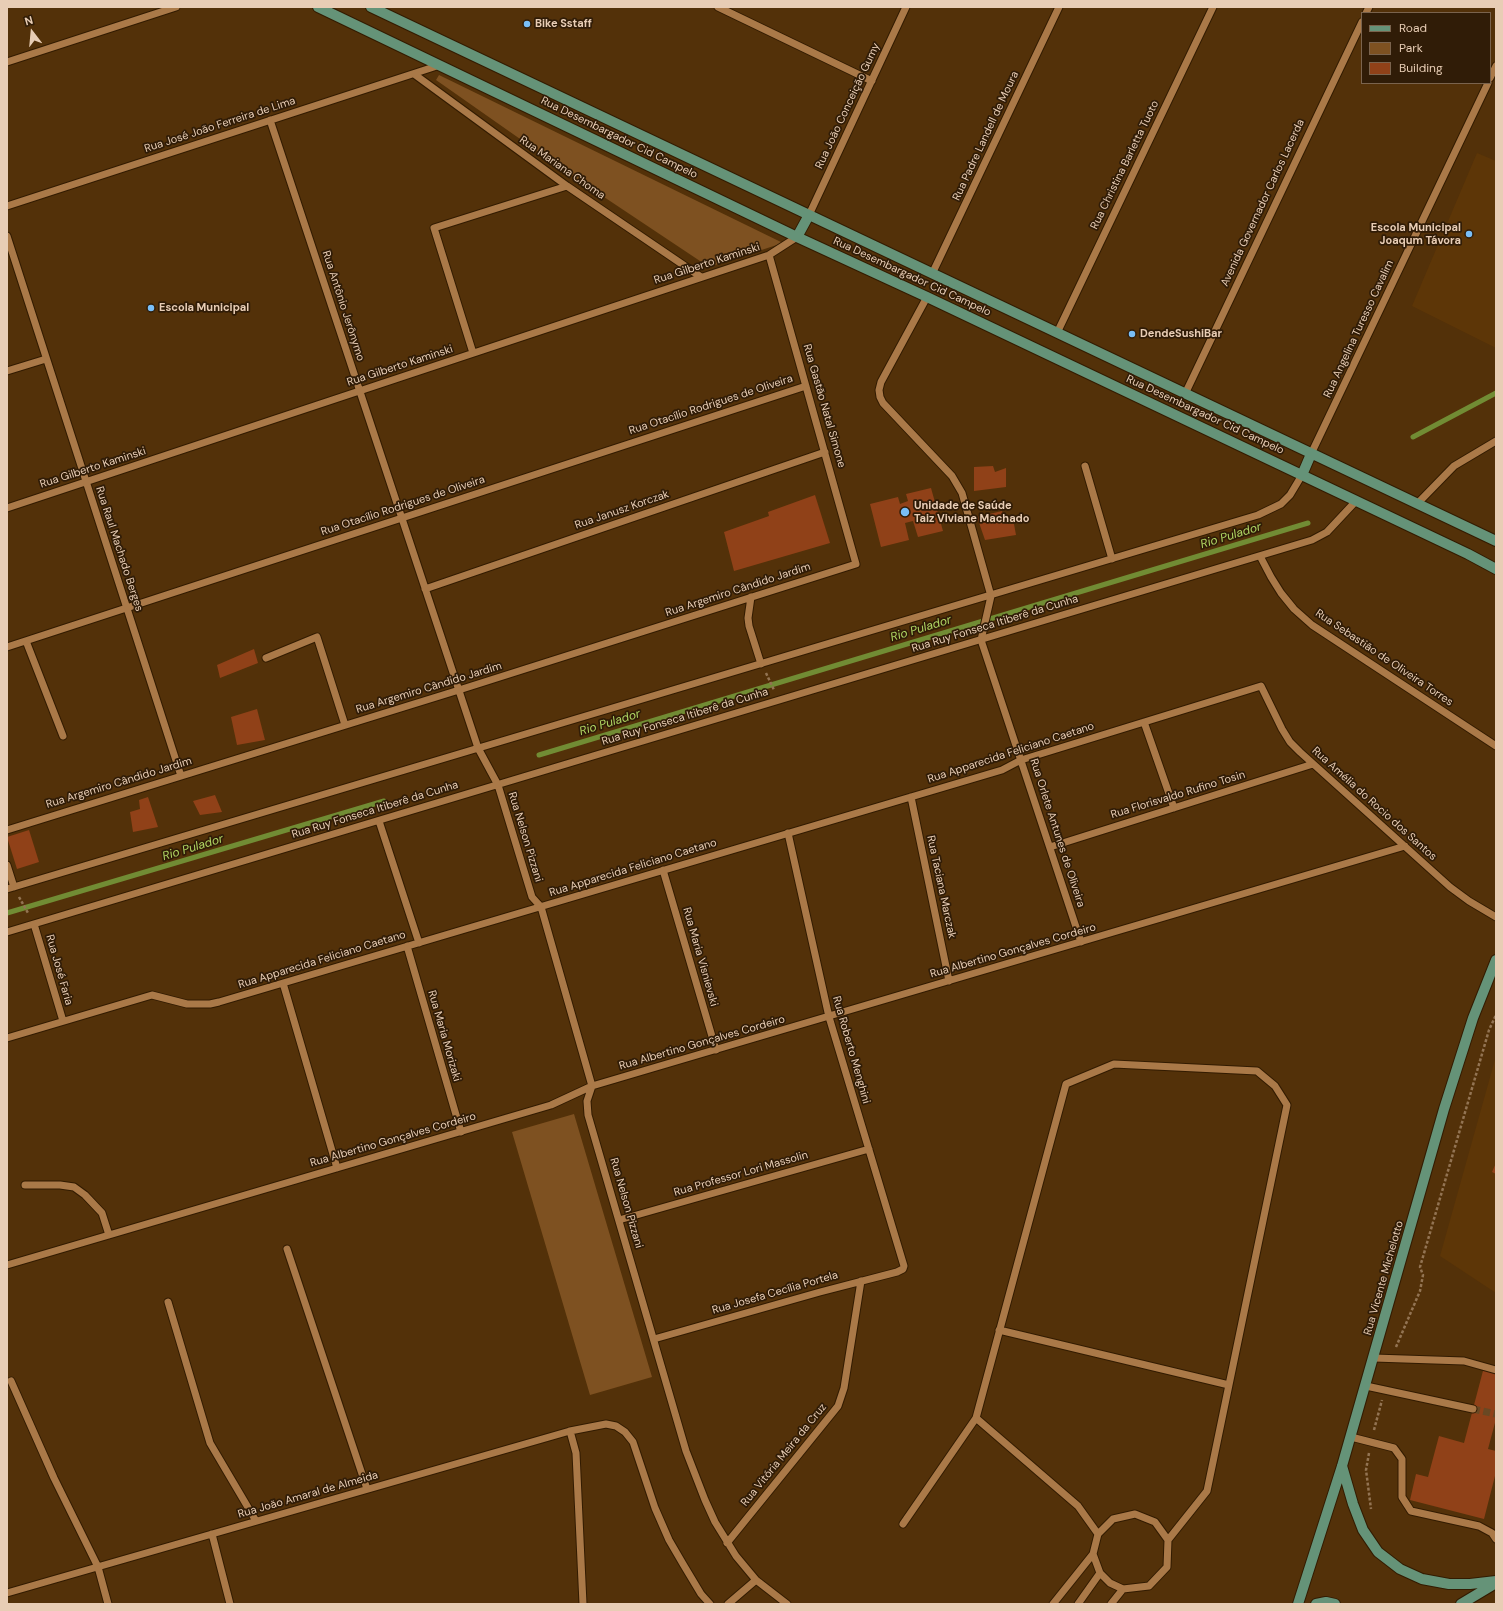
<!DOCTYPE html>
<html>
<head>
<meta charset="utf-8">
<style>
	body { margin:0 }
	#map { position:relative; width:1503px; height:1611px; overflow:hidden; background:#533109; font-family:"DM Sans",sans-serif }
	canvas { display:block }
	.frame { position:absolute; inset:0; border:8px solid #e8cdb5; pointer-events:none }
	.legend { position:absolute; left:1361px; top:12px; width:130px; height:72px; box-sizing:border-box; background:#301c07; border:1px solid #7a634d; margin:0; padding:5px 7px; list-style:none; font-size:12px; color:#e8cdb5 }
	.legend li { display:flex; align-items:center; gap:8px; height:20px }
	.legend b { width:20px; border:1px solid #7a634d }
	.north { position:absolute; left:12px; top:12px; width:40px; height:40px; -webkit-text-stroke:3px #301c07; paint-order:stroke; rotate:344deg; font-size:11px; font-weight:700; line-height:16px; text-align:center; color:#e8cdb5 }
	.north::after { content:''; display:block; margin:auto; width:14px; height:18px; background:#e8cdb5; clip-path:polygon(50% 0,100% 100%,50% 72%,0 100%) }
</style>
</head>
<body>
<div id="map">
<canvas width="1503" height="1611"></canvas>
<div class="frame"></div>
<ul class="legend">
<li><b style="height:5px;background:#659378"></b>Road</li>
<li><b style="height:11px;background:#7e5121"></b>Park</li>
<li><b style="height:11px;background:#904118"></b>Building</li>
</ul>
<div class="north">N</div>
</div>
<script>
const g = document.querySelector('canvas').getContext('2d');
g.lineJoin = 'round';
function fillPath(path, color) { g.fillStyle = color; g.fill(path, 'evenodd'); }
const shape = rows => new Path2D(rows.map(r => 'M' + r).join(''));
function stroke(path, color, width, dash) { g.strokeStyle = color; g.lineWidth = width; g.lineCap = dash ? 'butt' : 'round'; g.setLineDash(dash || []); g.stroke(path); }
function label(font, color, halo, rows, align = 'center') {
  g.font = font + ' "DM Sans",sans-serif'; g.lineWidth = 3.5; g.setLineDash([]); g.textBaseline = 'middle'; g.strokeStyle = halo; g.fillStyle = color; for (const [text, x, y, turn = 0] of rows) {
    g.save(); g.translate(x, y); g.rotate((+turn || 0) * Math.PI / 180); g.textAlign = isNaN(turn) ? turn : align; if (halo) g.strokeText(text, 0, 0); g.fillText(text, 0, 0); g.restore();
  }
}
fillPath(shape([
	[1477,153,1496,161,1496,348,1412,306],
	[1496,1056,1496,1293,1440,1256]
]), '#5d3607');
fillPath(shape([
	[439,75,783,243,709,267,580,181,436,80],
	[574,1114,652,1377,590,1395,512,1132]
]), '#7e5121');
stroke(shape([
	[1413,437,1496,393],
	[539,755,1308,523],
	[7,913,384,801]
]), '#718c34', 5);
fillPath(shape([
	[993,466,995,472,1006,468,1006,487,974,491,974,467],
	[931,488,943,531,918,537,913,521,905,523,909,540,881,547,870,504,898,497,900,504,908,501,906,494],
	[815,495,830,543,734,571,724,532,769,516,768,512],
	[1002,511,1008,524,1014,524,1016,535,985,540,977,517],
	[254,649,258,663,220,678,217,665],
	[257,709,265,740,237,745,231,717],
	[215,795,222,812,200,815,193,801],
	[148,797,158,827,133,832,130,812,140,809,139,800],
	[29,830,39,862,17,869,7,837],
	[1496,1163,1496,1174,1492,1172],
	[1484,1367,1496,1370,1496,1419,1488,1449,1496,1451,1496,1472,1484,1519,1410,1500,1416,1474,1428,1477,1439,1436,1464,1443]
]), '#904118');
stroke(shape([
	[1473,1409,1496,1414]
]), '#694823', 7, [7, 3.5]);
const minor = shape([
	[718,7,872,81],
	[1366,13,1369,7],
	[7,62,176,7],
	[414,74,567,186,701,277],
	[1490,78,1496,66],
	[270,120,478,748,498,785,532,897,541,907,592,1086,587,1101,588,1115,686,1451,705,1500,715,1522,736,1556,756,1580,787,1604],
	[7,206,440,65],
	[809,215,906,7],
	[7,236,181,776],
	[932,274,1059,7],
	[927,297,881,382,879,390,880,397,883,403,952,476,962,493,991,596,981,640,1081,942],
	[1057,333,1213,7],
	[473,353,434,228,567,186],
	[7,371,46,359],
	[1185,394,1362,22],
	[1311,454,1488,83],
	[1085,466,1112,559],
	[1417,504,1454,466,1496,441],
	[7,508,769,255,797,237],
	[1260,556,1271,577,1281,593,1294,609,1312,625,1496,746],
	[425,589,825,452],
	[751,597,748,618,749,626,761,664],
	[26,641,63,736],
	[7,647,806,386],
	[266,658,317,637,345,725],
	[1144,722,1174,808],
	[911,797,949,981],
	[379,821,419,943],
	[7,830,459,690,856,564,769,255],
	[1050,847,1313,764],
	[7,865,14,887],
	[663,870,716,1050],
	[7,889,1258,515,1281,504,1290,495,1302,475],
	[34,924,63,1021],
	[7,932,1312,540,1327,532,1356,501],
	[407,946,461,1132],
	[283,983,337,1168],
	[7,1038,152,995,187,1004,210,1004,219,1002,1002,770,1021,760,1261,686,1282,729,1290,742,1300,752,1450,887,1469,901,1496,917],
	[25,1185,60,1185,74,1187,85,1195,102,1213,109,1235],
	[619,1220,869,1149],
	[287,1249,367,1489],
	[7,1265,551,1105,592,1086,1405,846],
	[168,1302,210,1443,256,1521],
	[999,1330,1229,1385],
	[654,1339,820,1292,897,1272,903,1269,904,1266,829,1017,788,833],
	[1374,1358,1464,1361,1496,1370],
	[11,1381,54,1478,98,1567,108,1604],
	[1366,1386,1473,1409],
	[976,1418,1078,1506,1098,1534],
	[570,1431,576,1453,583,1604],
	[1351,1437,1394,1448,1402,1459,1402,1497,1411,1511,1479,1526,1492,1533,1496,1539],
	[903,1524,976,1418,1066,1084,1114,1064,1257,1071,1275,1086,1287,1105,1207,1491,1168,1540,1167,1567,1149,1586,1123,1589,1110,1583,1100,1573,1093,1554,1098,1534,1113,1519,1135,1514,1155,1522,1168,1540],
	[212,1534,230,1604],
	[727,1543,838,1406,844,1388,861,1281],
	[7,1593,570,1431,606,1424,616,1426,625,1432,633,1442,655,1508,669,1540,683,1564,701,1594,710,1604],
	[728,1604,756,1580],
	[1053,1604,1093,1554],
	[1078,1604,1100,1573],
	[1111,1604,1123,1589]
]);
const major = shape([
	[318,7,797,237,927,297,1468,554,1496,569],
	[371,7,1496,541],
	[797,237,809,215],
	[1302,475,1311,454],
	[1342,1466,1353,1504,1363,1530,1378,1552,1400,1569,1422,1579,1449,1584,1470,1584,1496,1581],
	[1298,1604,1342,1466,1444,1109,1473,1018,1496,960],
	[1316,1604,1326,1602,1335,1604],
	[1461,1604,1496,1583]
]);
stroke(minor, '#321b01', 9);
stroke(major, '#321b01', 12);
stroke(shape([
	[766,673,774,690],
	[19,897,28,913],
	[1396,1347,1420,1291,1423,1275,1420,1267,1489,1030,1496,1015],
	[1374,1430,1382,1400],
	[1369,1453,1366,1470,1371,1509]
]), '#937453', 2.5, [3, 2]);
stroke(minor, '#aa7948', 7);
stroke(major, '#659378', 10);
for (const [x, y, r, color] of [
	[527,24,4,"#79bff8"],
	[1469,234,4,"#79bff8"],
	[151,308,4,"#79bff8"],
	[1132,334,4,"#79bff8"],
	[905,512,5,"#79bff8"]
]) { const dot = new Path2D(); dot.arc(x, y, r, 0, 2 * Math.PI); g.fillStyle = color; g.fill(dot); stroke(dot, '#301c07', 1.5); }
label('bold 11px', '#e8cdb5', '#301c07', [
	["Bike Sstaff",535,24],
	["Escola Municipal",1461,228,"right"],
	["Joaqum Távora",1461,241,"right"],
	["Escola Municipal",159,308],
	["DendeSushiBar",1140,334],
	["Unidade de Saúde",914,506],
	["Taiz Viviane Machado",914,519]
], 'left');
label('11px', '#e8cdb5', '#301c07', [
	["Rua João Conceição Gumy",848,106,-65],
	["Rua José João Ferreira de Lima",220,125,-18],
	["Rua Padre Landell de Moura",986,136,-65],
	["Rua Desembargador Cid Campelo",619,138,26],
	["Rua Christina Barletta Tuoto",1125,165,-64],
	["Rua Mariana Choma",562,168,35],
	["Avenida Governador Carlos Lacerda",1263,203,-65],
	["Rua Gilberto Kaminski",707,264,-18],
	["Rua Desembargador Cid Campelo",912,277,25],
	["Rua Antônio Jerônymo",343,306,72],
	["Rua Angelina Turesso Cavalim",1359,329,-65],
	["Rua Gilberto Kaminski",400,366,-18],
	["Rua Otacílio Rodrigues de Oliveira",711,405,-18],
	["Rua Gastão Natal Simone",824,406,74],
	["Rua Desembargador Cid Campelo",1205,415,25],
	["Rua Gilberto Kaminski",93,468,-18],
	["Rua Otacílio Rodrigues de Oliveira",403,506,-18],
	["Rua Janusz Korczak",622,510,-19],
	["Rua Raul Machado Berges",119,549,72],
	["Rua Argemiro Cândido Jardim",738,590,-18],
	["Rua Ruy Fonseca Itiberê da Cunha",995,624,-17],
	["Rua Sebastião de Oliveira Torres",1384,658,34],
	["Rua Argemiro Cândido Jardim",429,688,-17],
	["Rua Ruy Fonseca Itiberê da Cunha",685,717,-17],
	["Rua Apparecida Feliciano Caetano",1011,753,-18],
	["Rua Argemiro Cândido Jardim",119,783,-17],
	["Rua Florisvaldo Rufino Tosin",1178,795,-17],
	["Rua Amélia do Rocio dos Santos",1374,804,42],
	["Rua Ruy Fonseca Itiberê da Cunha",375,810,-17],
	["Rua Orlete Antunes de Oliveira",1057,833,72],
	["Rua Nelson Pizzani",525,837,73],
	["Rua Apparecida Feliciano Caetano",633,868,-17],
	["Rua Taciana Marczak",941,887,78],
	["Rua Albertino Gonçalves Cordeiro",1013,951,-16],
	["Rua Maria Visnievski",700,957,74],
	["Rua Apparecida Feliciano Caetano",322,960,-17],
	["Rua José Faria",59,970,74],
	["Rua Maria Morizaki",444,1036,74],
	["Rua Albertino Gonçalves Cordeiro",702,1043,-16],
	["Rua Roberto Menghini",851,1050,74],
	["Rua Albertino Gonçalves Cordeiro",393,1140,-16],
	["Rua Professor Lori Massolin",741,1174,-16],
	["Rua Nelson Pizzani",626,1203,74],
	["Rua Vicente Michelotto",1384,1278,-74],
	["Rua Josefa Cecília Portela",775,1293,-16],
	["Rua Vitória Meira da Cruz",784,1455,-51],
	["Rua João Amaral de Almeida",308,1495,-16]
]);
label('italic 12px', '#b0d663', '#301c07', [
	["Rio Pulador",1231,536,-17],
	["Rio Pulador",921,629,-17],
	["Rio Pulador",610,723,-17],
	["Rio Pulador",193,848,-17]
]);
</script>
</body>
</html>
